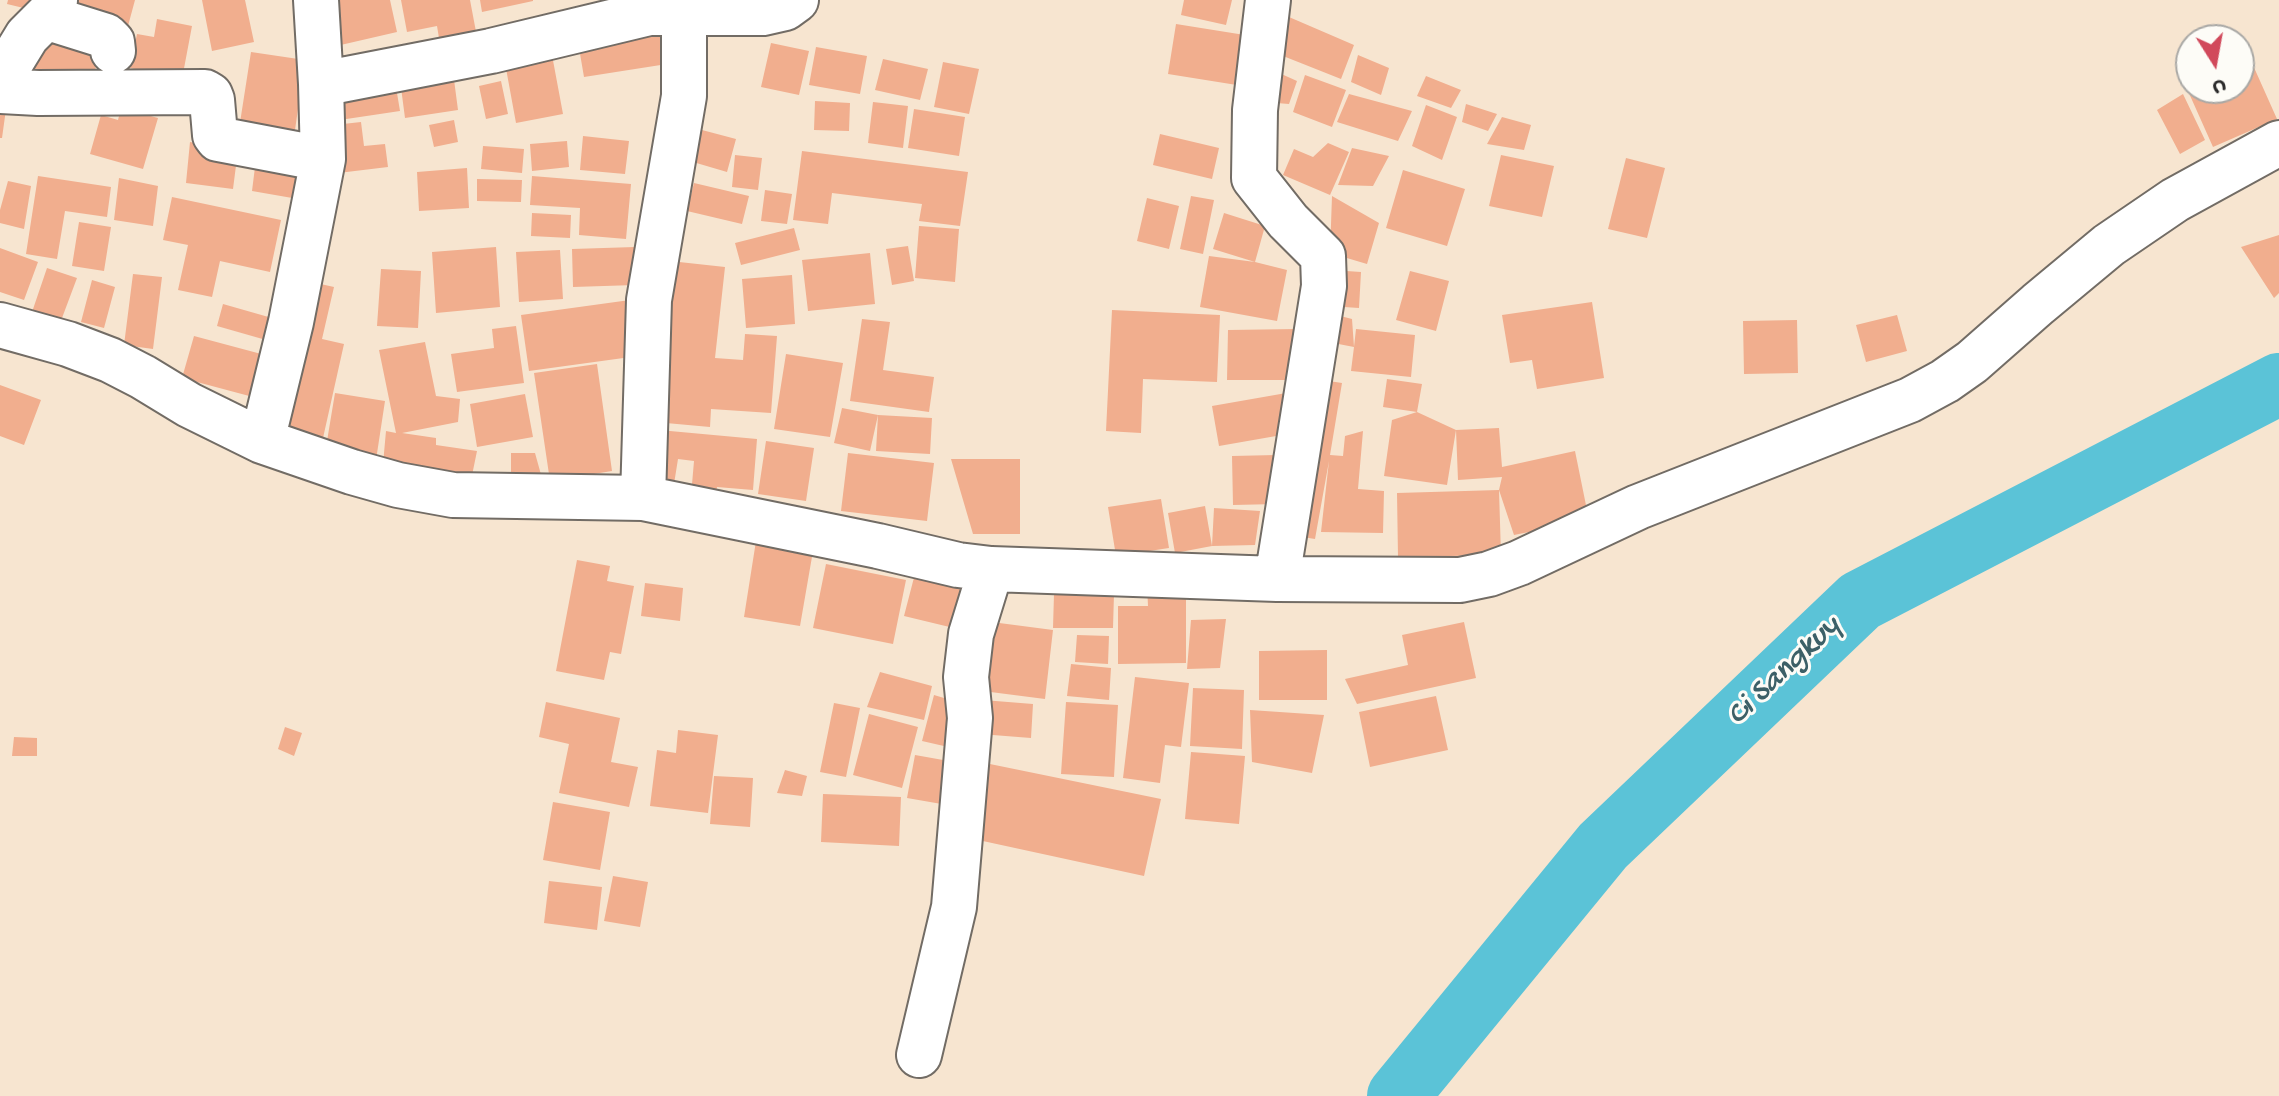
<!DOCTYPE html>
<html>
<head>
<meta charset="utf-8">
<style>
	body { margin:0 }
	#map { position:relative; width:2279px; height:1096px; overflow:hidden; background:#f7e5d0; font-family:"Gochi Hand",sans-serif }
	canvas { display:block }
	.north { position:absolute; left:2175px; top:24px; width:80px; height:80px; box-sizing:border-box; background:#fdfcf7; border:2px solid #a9a8a5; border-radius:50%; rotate:169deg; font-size:22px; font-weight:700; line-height:32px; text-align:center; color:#2b2b2b }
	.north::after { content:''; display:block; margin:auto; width:28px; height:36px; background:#d1495b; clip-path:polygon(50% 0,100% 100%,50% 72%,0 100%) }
</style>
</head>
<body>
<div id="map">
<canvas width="2279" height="1096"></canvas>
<div class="north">U</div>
</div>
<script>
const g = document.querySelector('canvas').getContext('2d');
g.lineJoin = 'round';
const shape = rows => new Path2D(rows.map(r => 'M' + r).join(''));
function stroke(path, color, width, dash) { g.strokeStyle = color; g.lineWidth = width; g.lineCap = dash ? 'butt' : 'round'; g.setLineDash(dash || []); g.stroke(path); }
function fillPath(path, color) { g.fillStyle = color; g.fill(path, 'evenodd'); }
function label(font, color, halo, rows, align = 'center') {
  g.font = font + ' "Gochi Hand",sans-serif'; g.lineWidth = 6; g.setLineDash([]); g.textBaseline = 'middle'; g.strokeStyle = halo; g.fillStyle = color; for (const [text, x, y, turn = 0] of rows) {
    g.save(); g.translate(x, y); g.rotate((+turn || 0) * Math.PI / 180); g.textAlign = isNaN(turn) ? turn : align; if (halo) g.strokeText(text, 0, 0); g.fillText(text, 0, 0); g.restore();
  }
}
stroke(shape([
	[1398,1096,1603,846,1860,601,2279,384]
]), '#5bc3d7', 62);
fillPath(shape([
	[8,0,38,0,36,11,7,4],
	[65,0,135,0,125,37],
	[202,0,245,0,254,42,212,51],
	[321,0,390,0,397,32,332,47],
	[401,0,470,0,477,37,440,44,437,26,407,32],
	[480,0,533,0,533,1,482,12],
	[1184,0,1232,0,1226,25,1181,15],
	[1289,17,1354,45,1341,79,1273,52],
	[157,19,192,26,182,79,130,68,137,34,154,37],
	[1176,24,1251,36,1243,86,1168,74],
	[661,28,667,64,584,77,578,42],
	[36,37,100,41,92,91,19,80],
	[771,43,809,51,799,95,761,87],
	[816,47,867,56,860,94,809,85],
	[251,52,305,60,294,137,239,129],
	[552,55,563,114,516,123,505,63],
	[1358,55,1389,68,1381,95,1351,82],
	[883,59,928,69,920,100,875,90],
	[943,62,979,69,969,114,934,107],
	[2252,63,2277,119,2213,147,2188,91,2195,88,2239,88,2239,69],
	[1268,68,1297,81,1289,104,1264,102],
	[453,72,458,110,405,118,400,80],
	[1305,75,1346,90,1332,127,1293,112],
	[1426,76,1461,90,1451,108,1417,96],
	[395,81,400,111,333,121,328,91],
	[501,81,508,114,486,119,479,86],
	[1349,94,1412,111,1398,141,1337,122],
	[2183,94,2205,140,2180,154,2157,110],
	[0,101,7,102,2,138,0,138],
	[815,101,850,103,849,131,814,130],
	[873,102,908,106,903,148,868,143],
	[1466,104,1497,114,1488,131,1462,122],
	[1426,105,1457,117,1442,160,1412,146],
	[121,108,158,118,143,169,90,154,101,115,118,120],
	[914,109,965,117,959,156,908,148],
	[1502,117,1531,125,1524,150,1487,144],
	[454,120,458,142,434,147,429,125],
	[361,122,364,146,385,144,388,167,330,174,325,126],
	[702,130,736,139,727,172,693,162],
	[1160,134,1219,148,1212,179,1153,165],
	[583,136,629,141,625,174,580,170],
	[567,141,569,167,532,171,530,144],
	[190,142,238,150,233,189,186,183],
	[1328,143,1349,152,1330,195,1283,175,1294,149,1313,157],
	[483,146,524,149,522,173,481,169],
	[1352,148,1389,156,1373,186,1338,185],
	[257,151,302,159,298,199,252,191],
	[802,151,968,172,960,226,919,221,922,204,832,193,828,224,793,220],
	[735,155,762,158,758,190,732,187],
	[1501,155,1554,166,1542,217,1489,206],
	[1626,158,1665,168,1647,238,1608,229],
	[467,168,469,208,419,211,417,172],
	[1403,170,1465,189,1447,246,1386,228],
	[38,176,111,187,107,217,65,211,57,259,26,254],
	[532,176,631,184,626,239,579,235,580,208,530,205],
	[119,178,158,186,153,226,114,220],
	[477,179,522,180,521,202,477,201],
	[8,181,31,186,24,229,0,223,0,210],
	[694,183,749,196,742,224,687,211],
	[765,190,792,194,787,224,761,221],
	[1191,196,1214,200,1203,254,1180,249],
	[1332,196,1379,223,1367,264,1330,253],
	[172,197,281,220,270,272,220,261,212,297,178,290,188,245,163,240],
	[1147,198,1179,206,1169,249,1137,241],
	[532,213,571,215,570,238,531,236],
	[1224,213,1265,226,1255,262,1213,249],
	[79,222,111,227,104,271,72,266],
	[919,226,959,229,955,282,915,278],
	[794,228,800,250,741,265,735,243],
	[2279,235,2279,293,2274,298,2241,247],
	[908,246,914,281,892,285,886,249],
	[496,247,500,307,436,313,432,252],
	[635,247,635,285,573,287,572,249],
	[0,248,38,262,24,300,0,292],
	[560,250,563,299,519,302,516,252],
	[870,253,875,304,808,311,802,260],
	[1209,256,1255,262,1287,270,1277,321,1200,307],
	[670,261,725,267,715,358,743,360,745,334,777,336,771,413,711,409,710,427,655,422],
	[47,268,77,278,59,326,31,315],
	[381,269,421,271,418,328,377,326],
	[1332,270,1361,272,1359,308,1329,306],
	[1410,271,1449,281,1436,331,1396,320],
	[133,274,162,277,153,349,124,345],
	[792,275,795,324,746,328,742,279],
	[92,280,115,287,104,328,81,322],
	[307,281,334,287,322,339,344,344,323,438,275,428],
	[630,300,638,356,529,371,521,315],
	[1592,302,1604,378,1537,389,1532,360,1510,363,1502,315],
	[223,304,272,318,266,340,217,326],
	[1112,310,1220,315,1217,382,1143,379,1141,433,1106,431],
	[1321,311,1352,319,1354,347,1356,329,1415,335,1411,377,1351,371,1354,347,1323,341],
	[1897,315,1907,351,1866,362,1856,325],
	[862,319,890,322,883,370,934,377,929,412,850,401],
	[1797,320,1798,373,1744,374,1743,321],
	[516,326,524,383,457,392,451,354,494,348,492,329],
	[1297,329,1297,380,1227,380,1228,330],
	[194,336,265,355,253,397,182,378],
	[425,342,436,396,460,399,458,422,402,433,436,438,436,445,477,451,469,490,382,475,386,431,396,433,379,350],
	[786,354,843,363,830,437,774,429],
	[597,364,612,471,550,481,534,373],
	[1316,379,1342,383,1330,455,1343,456,1345,436,1363,431,1358,489,1384,491,1383,533,1321,532,1329,461,1315,539,1290,535],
	[1387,379,1422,384,1417,412,1456,430,1447,485,1384,476,1392,420,1417,412,1383,407],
	[0,385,41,400,24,445,0,436],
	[1292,392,1299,432,1219,446,1212,406],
	[335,393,385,401,376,460,325,453],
	[525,394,533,437,477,447,470,404],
	[842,408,878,415,870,451,834,443],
	[878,415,932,418,930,454,876,451],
	[1499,428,1502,467,1575,451,1589,520,1514,535,1499,490,1502,477,1458,480,1456,430],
	[659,430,757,439,753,490,717,487,715,499,691,496,694,461,678,459,674,484,649,480],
	[766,441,814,448,806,501,758,494],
	[511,453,535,453,545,489,511,489],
	[848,453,934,463,927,521,841,511],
	[1276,455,1277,504,1233,505,1232,456],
	[951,459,1020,459,1020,534,973,534],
	[1499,490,1501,555,1398,557,1397,493],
	[1161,499,1169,548,1116,556,1108,507],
	[1205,506,1212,546,1175,553,1168,513],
	[1214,508,1260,511,1255,545,1212,546],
	[756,541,813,551,800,626,744,617],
	[577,560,610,566,607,581,634,586,621,654,610,652,604,680,556,671],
	[826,564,906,580,893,644,813,628],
	[917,566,975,581,962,630,904,616],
	[645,583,683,588,680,621,641,616],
	[1147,585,1186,585,1186,663,1118,664,1118,606,1148,606],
	[1054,594,1114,594,1113,628,1053,628],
	[1226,619,1220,668,1187,669,1191,620],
	[984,621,1053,630,1045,699,975,690],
	[1464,622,1476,678,1357,704,1345,679,1408,665,1402,635],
	[1077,635,1109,636,1108,664,1075,662],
	[1327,650,1327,700,1259,700,1259,651],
	[1071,664,1111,668,1109,700,1067,696],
	[880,672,932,686,924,720,867,707],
	[1135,677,1189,683,1181,747,1165,745,1160,783,1123,778],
	[1193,688,1244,690,1242,749,1190,746],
	[934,695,964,704,957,749,922,741],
	[1436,696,1448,750,1370,767,1359,712],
	[983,700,1033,704,1031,738,980,734],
	[546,702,620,718,611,762,638,767,629,807,559,793,569,744,539,737],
	[1066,702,1118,705,1114,777,1061,774],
	[834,703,860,708,846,777,820,772],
	[1250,710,1324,715,1312,773,1252,762],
	[869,714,918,727,902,788,853,775],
	[285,727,302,733,294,756,278,749],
	[678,730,718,735,708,813,650,806,657,750,676,753],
	[14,737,37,738,37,756,12,756],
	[1191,752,1245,756,1239,824,1185,819],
	[915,755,960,763,953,806,907,798],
	[985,763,1161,799,1144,876,969,838],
	[785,770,807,776,802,796,777,793],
	[714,776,753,778,750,827,710,824],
	[823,794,901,797,899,846,821,842],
	[553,802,610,812,600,870,543,860],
	[613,876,648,882,640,927,604,921],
	[549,881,602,887,597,930,544,923]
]), '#f1ae8e');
const minor = shape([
	[55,0,54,9,58,21,106,36,112,42,113,51],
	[1268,0,1255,110,1254,178,1288,221,1323,256,1324,286,1277,579],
	[0,74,8,67,27,36,54,9],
	[321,84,491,51,649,13,763,13,785,8,796,0],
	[0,91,38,93,205,92,210,95,212,100,215,135,218,139,323,159],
	[0,325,68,344,110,360,143,377,189,405,262,441,352,472,398,485,453,495,643,498,878,546,958,565,991,569,1277,579,1460,580,1489,574,1519,563,1638,507,1910,400,1945,381,1972,362,2038,304,2109,245,2175,200,2279,143],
	[262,441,291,322,323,159,321,84,316,0],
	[643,498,649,300,684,96,684,14],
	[919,1055,954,907,970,718,966,677,971,634,991,569]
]);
stroke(minor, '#726c65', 48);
stroke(minor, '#fff', 44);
label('italic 32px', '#3c6067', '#fdfcf7', [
	["Ci Sangkuy",1785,672,-44]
]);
</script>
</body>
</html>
